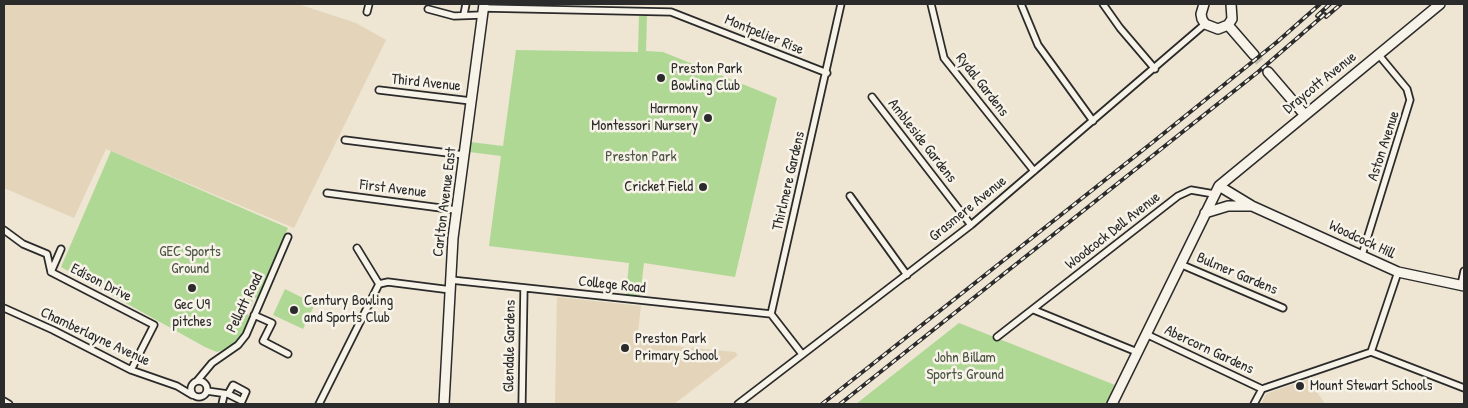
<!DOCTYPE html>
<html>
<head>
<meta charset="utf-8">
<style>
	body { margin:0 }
	#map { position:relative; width:1468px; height:408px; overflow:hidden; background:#eee5d3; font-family:"Patrick Hand",sans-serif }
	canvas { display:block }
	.frame { position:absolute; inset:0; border:5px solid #2b2b2b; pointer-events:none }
</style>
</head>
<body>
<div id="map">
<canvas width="1468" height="408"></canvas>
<div class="frame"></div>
</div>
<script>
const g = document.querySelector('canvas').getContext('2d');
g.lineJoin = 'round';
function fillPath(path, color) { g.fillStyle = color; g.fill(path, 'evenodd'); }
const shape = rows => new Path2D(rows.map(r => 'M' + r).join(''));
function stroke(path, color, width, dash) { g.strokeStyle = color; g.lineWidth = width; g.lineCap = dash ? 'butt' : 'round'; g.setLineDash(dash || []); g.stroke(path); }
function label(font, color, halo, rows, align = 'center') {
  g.font = font + ' "Patrick Hand",sans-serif'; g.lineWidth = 5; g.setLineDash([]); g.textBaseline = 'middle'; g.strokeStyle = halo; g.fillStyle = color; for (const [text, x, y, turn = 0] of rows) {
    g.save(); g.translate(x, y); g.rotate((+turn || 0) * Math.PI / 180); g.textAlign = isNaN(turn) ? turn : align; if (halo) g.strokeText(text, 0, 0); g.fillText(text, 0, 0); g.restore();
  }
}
fillPath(shape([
	[4,4,298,4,356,23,386,40,294,228,106,149,74,218,4,188],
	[557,297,641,306,637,339,655,344,735,352,738,355,674,404,555,404],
	[1308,379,1325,404,1261,404,1266,394]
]), '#e3d4ba');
fillPath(shape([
	[639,16,647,16,646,51,663,52,777,98,735,277,644,263,640,297,626,295,629,263,489,246,501,156,469,152,470,142,503,146,516,50,638,52],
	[111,151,288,228,257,299,253,297,252,306,246,303,242,310,251,317,246,326,238,340,229,348,217,352,205,347,61,267],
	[285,289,315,304,303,329,273,315],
	[959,323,1115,385,1106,404,856,404]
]), '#afd895');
stroke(shape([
	[1254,55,1268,72]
]), '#c7c0b1', 9, [9, 4.5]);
const street = shape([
	[931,4,944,58,1034,171],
	[1021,4,1038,45,1093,121],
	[1103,4,1120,28,1155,69],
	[483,8,671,12,827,73],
	[428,9,454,16,482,15],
	[367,12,369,4],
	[464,14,466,4],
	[379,90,471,101],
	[872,97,971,225],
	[345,140,464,155],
	[327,193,456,210],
	[850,196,907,275],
	[4,230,23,244,47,254,51,272,154,325,131,370],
	[357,248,379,284],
	[1362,255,1410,100,1407,89,1378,54],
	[1180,264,1283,308],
	[51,272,61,249],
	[451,280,771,314],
	[1461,285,1464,271],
	[4,308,53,330,131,370,177,386,192,395],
	[1034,310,1137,352],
	[254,315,272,323,263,341,288,354],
	[1146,334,1262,389],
	[997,337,1178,196,1191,190,1214,194],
	[1371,352,1464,388],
	[802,354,771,314,841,4],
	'191 389a8 8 0 1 1 16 0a8 8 0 1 1-16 0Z',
	[197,381,212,363,238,345,246,335,288,237],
	[207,391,228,394,242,401,246,392,233,385,228,394],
	[4,401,9,404],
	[222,404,224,395],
	[319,404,379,284,388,282,451,290],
	[522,404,524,288],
	[738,404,971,225,1205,24],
	[1254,404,1262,389,1371,352,1398,272]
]);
const secondary = shape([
	[1204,4,1201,14,1202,19,1205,24,1218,29,1228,25,1232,19,1231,4],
	[1228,25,1254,55],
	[1268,72,1304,114],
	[1219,186,1252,206,1398,272,1464,286],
	[1205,213,1228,206,1252,206],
	[444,404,453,238,484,4],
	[1112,404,1219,186,1440,4]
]);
stroke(street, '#2b2b2b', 9);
stroke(secondary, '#2b2b2b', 12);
stroke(street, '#f7f3e8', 5.5);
stroke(secondary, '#f7f3e8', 9);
const rail = shape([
	[1317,16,1330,4],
	[1326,17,1341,4],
	[822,404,1153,142,1277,42,1320,4],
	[840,404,1258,72,1325,14]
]);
stroke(rail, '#2b2b2b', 4);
stroke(rail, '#f7f3e8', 2, [5.5]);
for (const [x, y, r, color] of [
	[661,78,5,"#2b2b2b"],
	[708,118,5,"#2b2b2b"],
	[703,187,5,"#2b2b2b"],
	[192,288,5,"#2b2b2b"],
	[294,310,5,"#2b2b2b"],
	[625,348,5,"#2b2b2b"],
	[1300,386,5,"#2b2b2b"]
]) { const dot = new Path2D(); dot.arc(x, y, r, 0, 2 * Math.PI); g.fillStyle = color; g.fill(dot); stroke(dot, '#f7f3e8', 2); }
label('15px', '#2b2b2b', '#f7f3e8', [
	["Montpelier Rise",764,35,22],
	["Third Avenue",426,83,6],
	["Draycott Avenue",1320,83,-39],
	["Rydal Gardens",982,85,52],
	["Ambleside Gardens",922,141,52],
	["Aston Avenue",1384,146,-72],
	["Thirlmere Gardens",789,181,-77],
	["First Avenue",393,189,7],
	["Carlton Avenue East",445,202,-83],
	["Grasmere Avenue",968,209,-39],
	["Woodcock Dell Avenue",1113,231,-38],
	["Woodcock Hill",1362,240,25],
	["Bulmer Gardens",1237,274,23],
	["Edison Drive",101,283,27],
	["College Road",612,285,6],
	["Pellatt Road",245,303,-64],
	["Chamberlayne Avenue",95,337,25],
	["Glendale Gardens",510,346,-89],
	["Abercorn Gardens",1209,350,25]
]);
label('15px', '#2b2b2b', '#f7f3e8', [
	["Preston Park",671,69],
	["Bowling Club",671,86],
	["Harmony",698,109,"right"],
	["Montessori Nursery",698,126,"right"],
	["Cricket Field",693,187,"right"],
	["Century Bowling",304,301],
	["and Sports Club",304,318],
	["Gec U9",192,305,"center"],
	["pitches",192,322,"center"],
	["Preston Park",635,339],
	["Primary School",635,356],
	["Mount Stewart Schools",1310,386]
], 'left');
label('15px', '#4c5646', '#f7f3e8', [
	["Preston Park",641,157],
	["GEC Sports",190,252],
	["Ground",190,269],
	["John Billam",965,358],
	["Sports Ground",965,375]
]);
</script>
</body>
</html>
